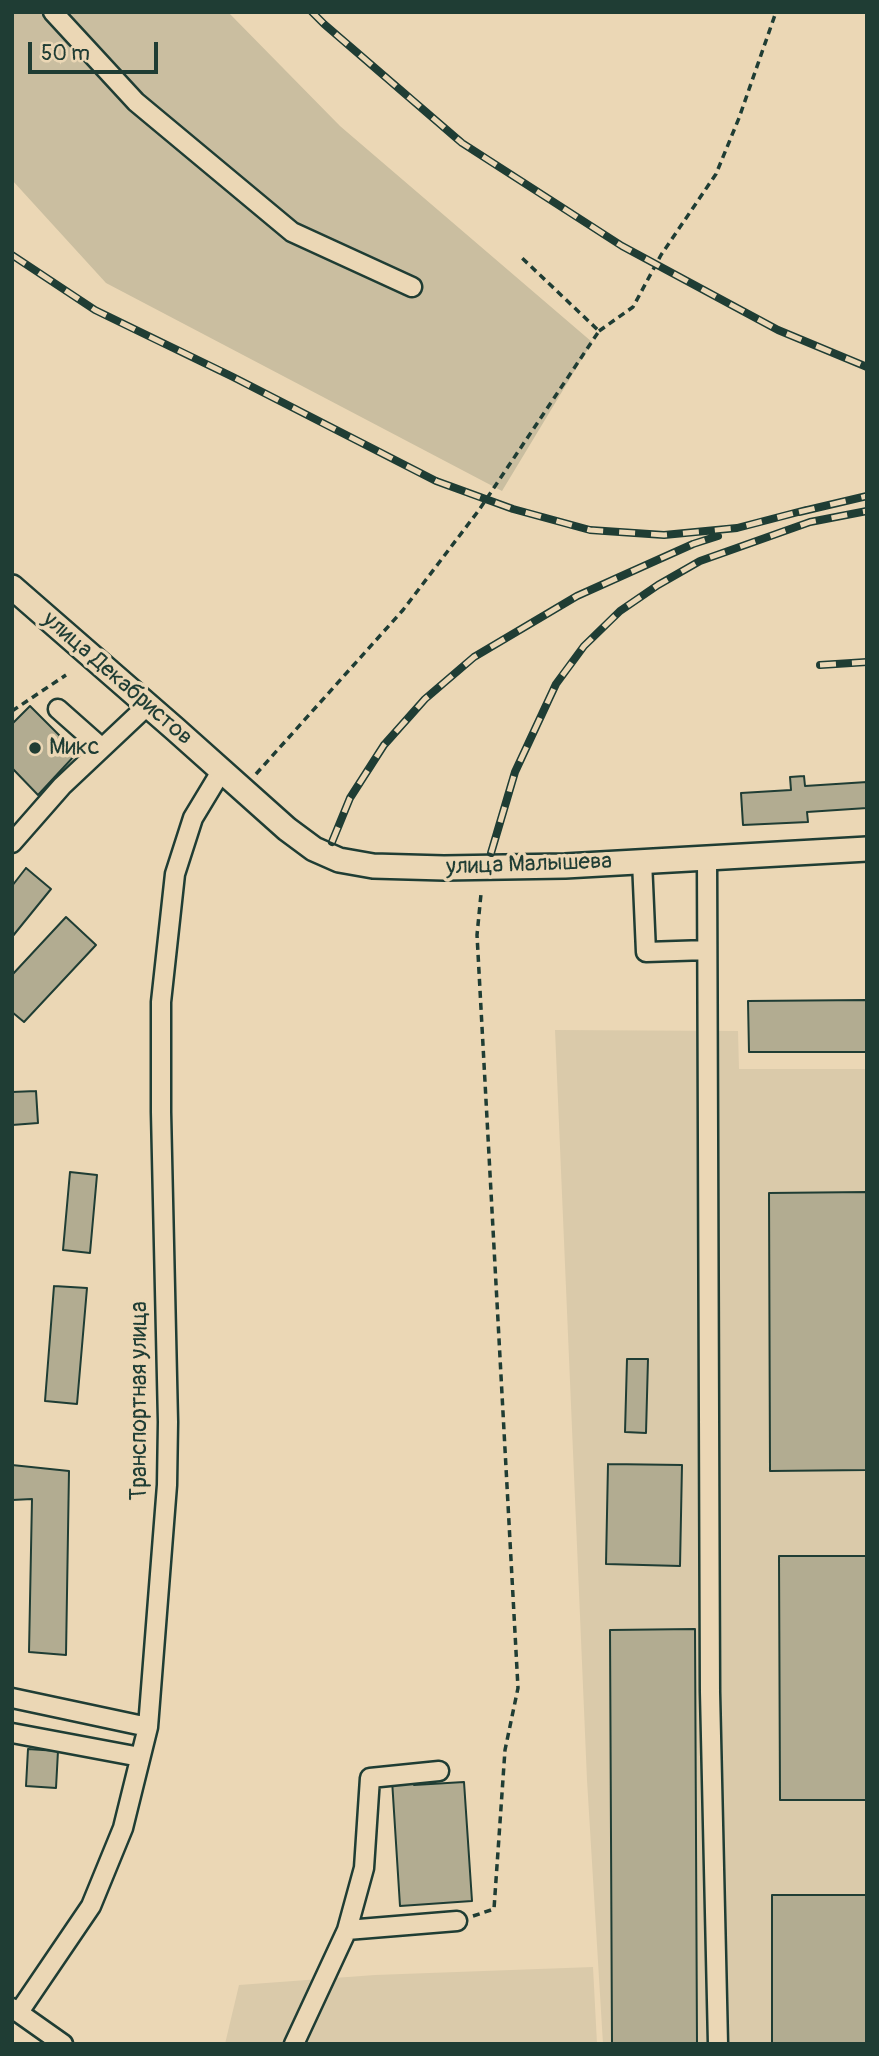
<!DOCTYPE html>
<html>
<head>
<meta charset="utf-8">
<style>
	body { margin:0 }
	#map { position:relative; width:879px; height:2056px; overflow:hidden; background:#ebd7b5; font-family:Pangolin,sans-serif }
	canvas { display:block }
	.frame { position:absolute; inset:0; border:14px solid #1f3d34; pointer-events:none }
	.scale { position:absolute; left:28px; top:42px; width:130px; height:32px; box-sizing:border-box; border:4px solid #1f3d34; border-top:0; padding-left:9px; font-size:21px; line-height:24px; white-space:nowrap; color:#1f3d34; -webkit-text-stroke:5px #ebd7b5; paint-order:stroke }
</style>
</head>
<body>
<div id="map">
<canvas width="879" height="2056"></canvas>
<div class="frame"></div>
<div class="scale">50 m</div>
</div>
<script>
const g = document.querySelector('canvas').getContext('2d');
g.lineJoin = 'round';
function fillPath(path, color) { g.fillStyle = color; g.fill(path, 'evenodd'); }
const shape = rows => new Path2D(rows.map(r => 'M' + r).join(''));
function stroke(path, color, width, dash) { g.strokeStyle = color; g.lineWidth = width; g.lineCap = dash ? 'butt' : 'round'; g.setLineDash(dash || []); g.stroke(path); }
function label(font, color, halo, rows, align = 'center') {
  g.font = font + ' Pangolin,sans-serif'; g.lineWidth = 7; g.setLineDash([]); g.textBaseline = 'middle'; g.strokeStyle = halo; g.fillStyle = color; for (const [text, x, y, turn = 0] of rows) {
    g.save(); g.translate(x, y); g.rotate((+turn || 0) * Math.PI / 180); g.textAlign = isNaN(turn) ? turn : align; if (halo) g.strokeText(text, 0, 0); g.fillText(text, 0, 0); g.restore();
  }
}
fillPath(shape([
	[555,1030,738,1031,739,1069,867,1069,867,2044,603,2044,587,1780],
	[593,1967,597,2044,225,2044,239,1985,375,1975]
]), '#dacaaa');
fillPath(shape([
	[12,12,228,12,340,126,592,342,502,491,106,283,12,180]
]), '#cabea0');
const building = shape([
	[30,706,77,753,38,795,12,768,12,724,30,706],
	[804,776,805,786,867,782,867,808,807,812,808,822,743,825,741,793,791,790,790,777,804,776],
	[26,868,51,889,12,937,12,886,26,868],
	[66,917,96,945,24,1022,12,1012,12,975,66,917],
	[867,1000,867,1052,749,1052,748,1001,867,1000],
	[36,1091,38,1123,12,1125,12,1092,36,1091],
	[70,1172,97,1175,90,1253,63,1250,70,1172],
	[867,1192,867,1470,770,1471,769,1193,867,1192],
	[54,1286,87,1288,77,1404,45,1401,54,1286],
	[627,1359,648,1359,646,1433,625,1432,627,1359],
	[608,1464,682,1465,680,1566,606,1564,608,1464],
	[12,1465,69,1471,66,1655,29,1652,32,1499,12,1500,12,1465],
	[779,1556,867,1556,867,1800,780,1800,779,1556],
	[695,1629,697,2044,612,2044,610,1630,695,1629],
	[28,1749,58,1751,56,1788,26,1786,28,1749],
	[414,1779,414,1785,464,1782,472,1901,400,1906,392,1780,414,1779],
	[772,1895,867,1895,867,2044,772,2044,772,1895]
]);
fillPath(building, '#b2ac91');
stroke(building, '#1f3d34', 2);
const minor = shape([
	[53,12,136,102,292,232,412,287],
	[58,709,102,748],
	[12,843,62,786,148,705],
	[707,858,710,1692,718,2044],
	[642,861,646,952,707,950],
	[12,1698,148,1727],
	[12,1733,140,1757],
	[347,1930,364,1868,370,1778,439,1771],
	[12,2008,63,2044],
	[19,2012,91,1906,123,1828,148,1727,167,1485,168,1422,161,1112,161,1002,175,874,193,818,222,770],
	[294,2044,347,1930,457,1921]
]);
const major = shape([
	[12,587,175,729,287,829,314,849,339,860,373,866,444,868,565,866,867,849]
]);
stroke(minor, '#1f3d34', 23);
stroke(major, '#1f3d34', 28);
stroke(shape([
	[599,331,633,307,661,255,716,174,739,118,776,12],
	[12,711,66,675],
	[256,774,403,610,479,510,599,331,522,258],
	[473,1916,494,1909,505,1750,518,1688,477,935,481,894]
]), '#1f3d34', 3.5, [7, 5]);
stroke(minor, '#ebd7b5', 18);
stroke(major, '#ebd7b5', 23);
const rail = shape([
	[312,12,324,24,462,143,622,246,778,330,867,367],
	[12,255,95,310,233,377,436,481,513,509,590,530,664,535,737,528,806,510],
	[799,512,867,496],
	[820,665,867,662],
	[332,842,350,798,384,745,425,699,474,657,577,596,693,544,718,536],
	[491,853,515,772,556,684,584,646,620,611,658,585,700,561,810,522,867,511]
]);
stroke(rail, '#1f3d34', 8);
stroke(rail, '#ebd7b5', 5, [16]);
for (const [x, y, r, color] of [
	[35,748,7,"#1f3d34"]
]) { const dot = new Path2D(); dot.arc(x, y, r, 0, 2 * Math.PI); g.fillStyle = color; g.fill(dot); stroke(dot, '#ebd7b5', 2.5); }
label('23px', '#1f3d34', '#ebd7b5', [
	["улица Декабристов",117,679,41],
	["улица Малышева",529,865,-2],
	["Транспортная улица",140,1401,-90]
]);
label('23px', '#1f3d34', '#ebd7b5', [
	["Микс",49,748]
], 'left');
</script>
</body>
</html>
